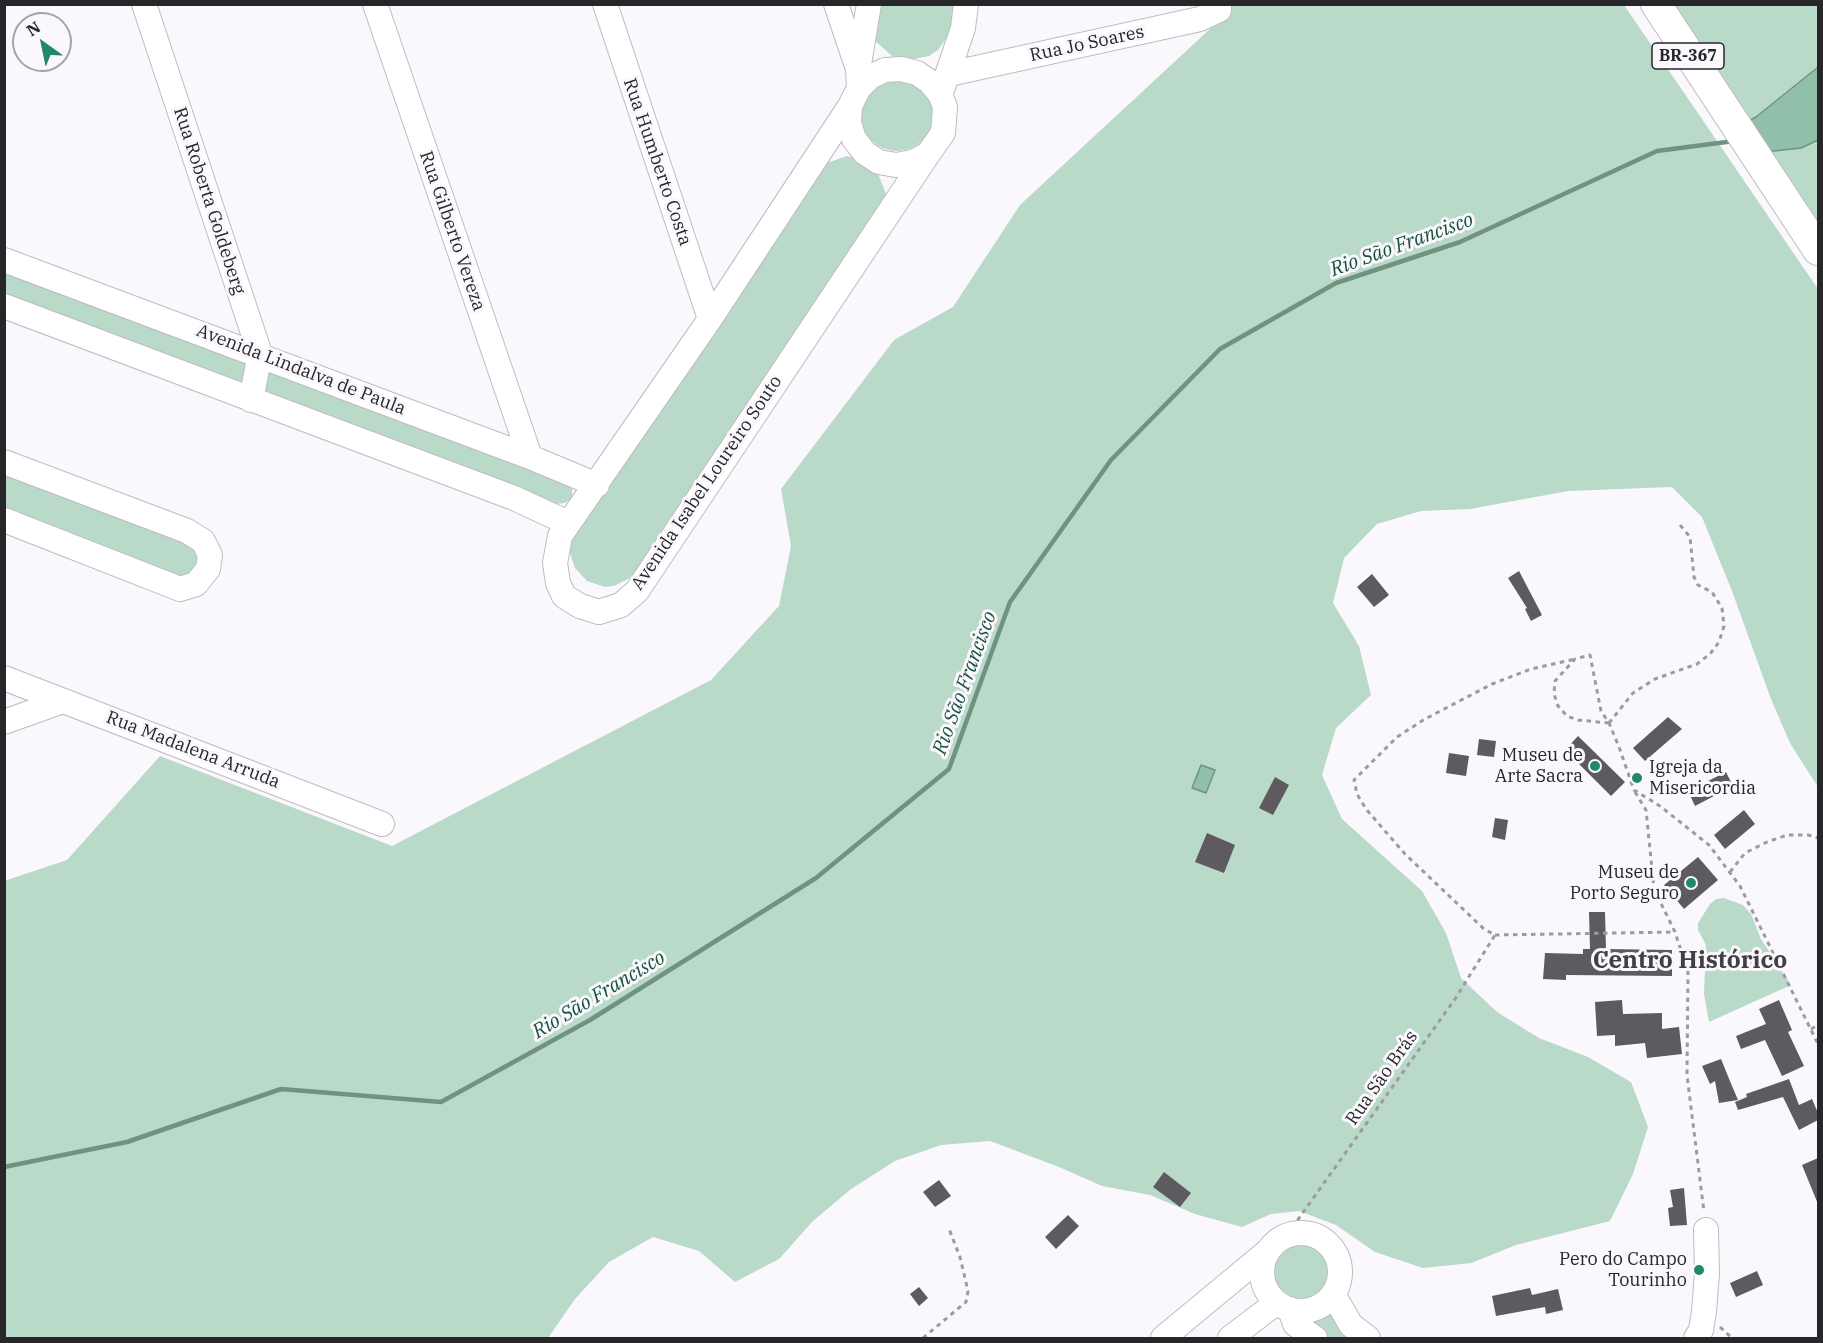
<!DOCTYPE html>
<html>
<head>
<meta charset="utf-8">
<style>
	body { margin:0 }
	#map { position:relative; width:1823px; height:1343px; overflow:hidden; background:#faf7fd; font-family:"IBM Plex Serif",serif }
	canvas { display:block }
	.frame { position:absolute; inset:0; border:6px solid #272629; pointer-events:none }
	.north { position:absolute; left:12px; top:12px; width:60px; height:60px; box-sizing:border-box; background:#faf7fd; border:2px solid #a6a3a8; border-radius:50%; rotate:327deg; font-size:16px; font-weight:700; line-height:24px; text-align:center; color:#272629 }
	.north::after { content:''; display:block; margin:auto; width:21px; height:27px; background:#208864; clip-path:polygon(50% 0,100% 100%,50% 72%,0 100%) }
</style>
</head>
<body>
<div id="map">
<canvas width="1823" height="1343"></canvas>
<div class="frame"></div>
<div class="north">N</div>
</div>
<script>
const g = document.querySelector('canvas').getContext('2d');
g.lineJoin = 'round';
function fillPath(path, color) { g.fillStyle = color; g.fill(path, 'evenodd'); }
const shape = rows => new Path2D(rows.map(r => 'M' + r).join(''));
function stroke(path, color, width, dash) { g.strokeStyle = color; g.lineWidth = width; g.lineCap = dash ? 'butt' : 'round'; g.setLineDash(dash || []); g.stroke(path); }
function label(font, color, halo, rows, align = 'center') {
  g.font = font + ' "IBM Plex Serif",serif'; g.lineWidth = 6; g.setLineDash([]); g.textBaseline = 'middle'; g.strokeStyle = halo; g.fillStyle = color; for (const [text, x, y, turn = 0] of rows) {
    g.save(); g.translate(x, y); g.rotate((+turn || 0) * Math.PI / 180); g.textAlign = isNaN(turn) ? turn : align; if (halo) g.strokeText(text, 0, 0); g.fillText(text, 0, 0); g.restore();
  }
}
fillPath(shape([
	[878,5,954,5,950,33,938,50,929,56,909,60,892,56,873,39],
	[1229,5,1624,5,1818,289,1818,787,1790,743,1771,699,1732,591,1702,517,1672,487,1568,491,1470,509,1421,511,1377,524,1344,558,1333,603,1359,646,1371,695,1336,728,1322,775,1342,819,1422,891,1446,933,1461,978,1497,1012,1539,1038,1588,1057,1631,1082,1648,1127,1633,1174,1610,1221,1516,1245,1471,1263,1423,1268,1375,1252,1336,1225,1299,1211,1271,1214,1242,1227,1195,1214,1150,1195,1102,1186,1059,1167,990,1141,941,1145,895,1161,851,1189,813,1221,779,1259,735,1282,699,1251,653,1237,609,1262,575,1299,548,1338,5,1338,4,881,67,860,160,756,392,846,711,680,779,606,791,546,781,489,894,340,953,307,1020,205,1225,15],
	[1661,5,1818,5,1818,66,1756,117,1741,125],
	'861 115a36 36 0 1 1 72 0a36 36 0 1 1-72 0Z',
	[1818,140,1818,235,1765,152,1801,148],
	[847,156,855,158,877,171,886,194,638,574,614,586,605,587,587,581,575,568,569,551,569,542,824,164],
	[4,267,248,357,247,392,5,299],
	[264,369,572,485,572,498,565,503,556,504,262,394],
	[4,471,196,547,199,562,185,578,5,509],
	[1724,898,1743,905,1751,914,1761,939,1791,985,1709,1022,1704,994,1706,945,1698,930,1698,923,1710,904,1716,899],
	'1266 1272a35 35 0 1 1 70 0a35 35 0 1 1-70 0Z',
	[1331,1305,1359,1338,1325,1338,1304,1320]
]), '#b9d9c9');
const water = shape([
	[1818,67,1818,140,1801,148,1765,152,1741,125,1756,117,1818,67],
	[1201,765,1215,770,1206,793,1192,788,1201,765]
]);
fillPath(water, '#90c0aa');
stroke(water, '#709283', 1.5);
stroke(shape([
	[4,1167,127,1142,281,1089,441,1102,590,1020,816,878,949,769,1010,602,1111,460,1220,349,1336,283,1460,242,1657,151,1734,141]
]), '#709283', 4.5);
fillPath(shape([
	[1519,571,1542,615,1531,621,1525,609,1527,608,1508,578],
	[1372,574,1389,595,1374,607,1357,587],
	[1668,717,1682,729,1645,761,1633,748],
	[1578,736,1625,782,1611,796,1565,750],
	[1479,739,1496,741,1494,757,1477,755],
	[1449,753,1469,756,1466,776,1446,773],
	[1726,772,1733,786,1695,806,1688,791],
	[1275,777,1289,785,1273,815,1259,808],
	[1744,810,1755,824,1725,849,1714,835],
	[1495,818,1508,820,1505,840,1492,837],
	[1207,833,1235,845,1224,873,1195,862],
	[1698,857,1718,880,1684,909,1664,885],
	[1589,912,1605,912,1606,949,1672,950,1672,976,1566,975,1566,980,1543,979,1545,953,1583,954,1583,949,1590,949],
	[1622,1000,1623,1014,1662,1013,1662,1029,1679,1027,1682,1054,1647,1058,1645,1043,1615,1046,1615,1035,1597,1036,1595,1002],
	[1779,1000,1792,1030,1788,1032,1804,1066,1782,1076,1765,1040,1741,1049,1736,1036,1766,1024,1759,1009],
	[1721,1059,1732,1086,1738,1100,1719,1103,1715,1081,1710,1084,1702,1066],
	[1789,1079,1799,1105,1812,1099,1818,1113,1818,1120,1799,1130,1783,1097,1738,1110,1735,1102,1747,1097,1746,1094],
	[1818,1158,1818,1204,1802,1165],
	[1164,1172,1191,1193,1180,1207,1153,1187],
	[939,1180,951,1196,935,1207,923,1192],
	[1684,1188,1687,1225,1670,1226,1668,1208,1673,1207,1670,1190],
	[1068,1215,1079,1226,1056,1249,1045,1237],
	[1757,1271,1763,1285,1736,1297,1730,1283],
	[919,1287,928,1298,919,1306,910,1294],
	[1530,1288,1532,1295,1558,1289,1563,1310,1546,1314,1545,1307,1496,1316,1492,1296]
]), '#5d5b60');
const minor = shape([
	[144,4,260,354,251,400],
	[375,4,530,457],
	[605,4,710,319],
	[836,4,858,69,859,88],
	[859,64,869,4],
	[949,74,1200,19,1219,10,1219,4],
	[943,87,963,28,966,4],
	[850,106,849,123,854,139,865,153,879,162,896,165,913,162,928,154,943,133,945,107,940,94,930,82,917,73,901,69,885,70,870,77,859,88,850,106,710,319,560,536,555,563,558,583,564,596,580,606,599,612,621,605,637,591,928,154],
	[4,260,530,457,597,485],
	[4,306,514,498,568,523],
	[4,462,187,531,203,541,210,555,208,569,196,584,180,589,4,520],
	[4,678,382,824],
	[4,722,63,701],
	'1262 1272a39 39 0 1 1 78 0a39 39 0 1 1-78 0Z',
	[1333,1294,1351,1325,1368,1338],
	[1290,1309,1295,1324,1315,1338],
	[1163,1338,1268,1251],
	[1230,1338,1276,1303],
	[1696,1338,1701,1330,1704,1312,1707,1273,1706,1230]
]);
const major = shape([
	[1656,4,1818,250]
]);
stroke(minor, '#bebcc1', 26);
stroke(major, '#bebcc1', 32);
stroke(shape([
	[1609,723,1578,720,1567,716,1558,706,1554,694,1555,681,1575,659,1590,655,1601,711,1609,723,1619,747,1634,790,1660,806,1709,845,1740,886,1818,1044],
	[1609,723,1633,693,1655,679,1697,664,1710,654,1719,642,1724,626,1722,608,1712,592,1698,585,1694,577,1690,537,1680,525],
	[1635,792,1646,810,1654,889,1675,932,1688,972,1687,1075,1704,1212],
	[1730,872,1745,853,1767,842,1787,835,1808,835,1818,838],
	[1495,935,1675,932],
	[1811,1029,1818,1025],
	[1287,1235,1455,999,1495,935,1484,929,1405,854,1366,809,1357,794,1354,780,1397,737,1425,719,1492,684,1531,669,1575,659],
	[1720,1327,1732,1338],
	[923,1338,966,1302,968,1291,960,1257,949,1229]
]), '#9d9b9f', 3, [4.5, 4.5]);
stroke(minor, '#fff', 24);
stroke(major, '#fff', 30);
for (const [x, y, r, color] of [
	[1595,766,6,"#208864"],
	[1637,778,6,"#208864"],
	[1691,883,6,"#208864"],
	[1699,1270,6,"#208864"]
]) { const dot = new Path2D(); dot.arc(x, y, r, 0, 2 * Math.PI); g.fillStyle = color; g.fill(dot); stroke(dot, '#faf7fd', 2); }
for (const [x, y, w] of [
	[1688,56,72]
]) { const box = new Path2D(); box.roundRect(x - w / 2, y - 13, w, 26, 4.5); g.fillStyle = '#faf7fd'; g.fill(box); stroke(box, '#272629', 1.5); }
label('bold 16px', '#272629', null, [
	["BR-367",1688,56]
]);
label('18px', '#272629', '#faf7fd', [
	["Rua Jo Soares",1087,44,-12],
	["Rua Humberto Costa",657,162,71],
	["Rua Roberta Goldeberg",209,201,72],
	["Rua Gilberto Vereza",452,231,71],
	["Avenida Lindalva de Paula",301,370,21],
	["Avenida Isabel Loureiro Souto",707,483,-56],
	["Rua Madalena Arruda",193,750,21],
	["Rua São Brás",1382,1078,-55]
]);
label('18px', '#272629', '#faf7fd', [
	["Museu de",1583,756],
	["Arte Sacra",1583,777],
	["Igreja da",1649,768,"left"],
	["Misericordia",1649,789,"left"],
	["Museu de",1679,873],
	["Porto Seguro",1679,894],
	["Pero do Campo",1687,1260],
	["Tourinho",1687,1281]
], 'right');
label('italic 20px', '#16533d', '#faf7fd', [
	["Rio São Francisco",1402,245,-20],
	["Rio São Francisco",965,683,-70],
	["Rio São Francisco",599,995,-31]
]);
label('bold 24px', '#424044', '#faf7fd', [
	["Centro Histórico",1690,961]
]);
</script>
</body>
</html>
